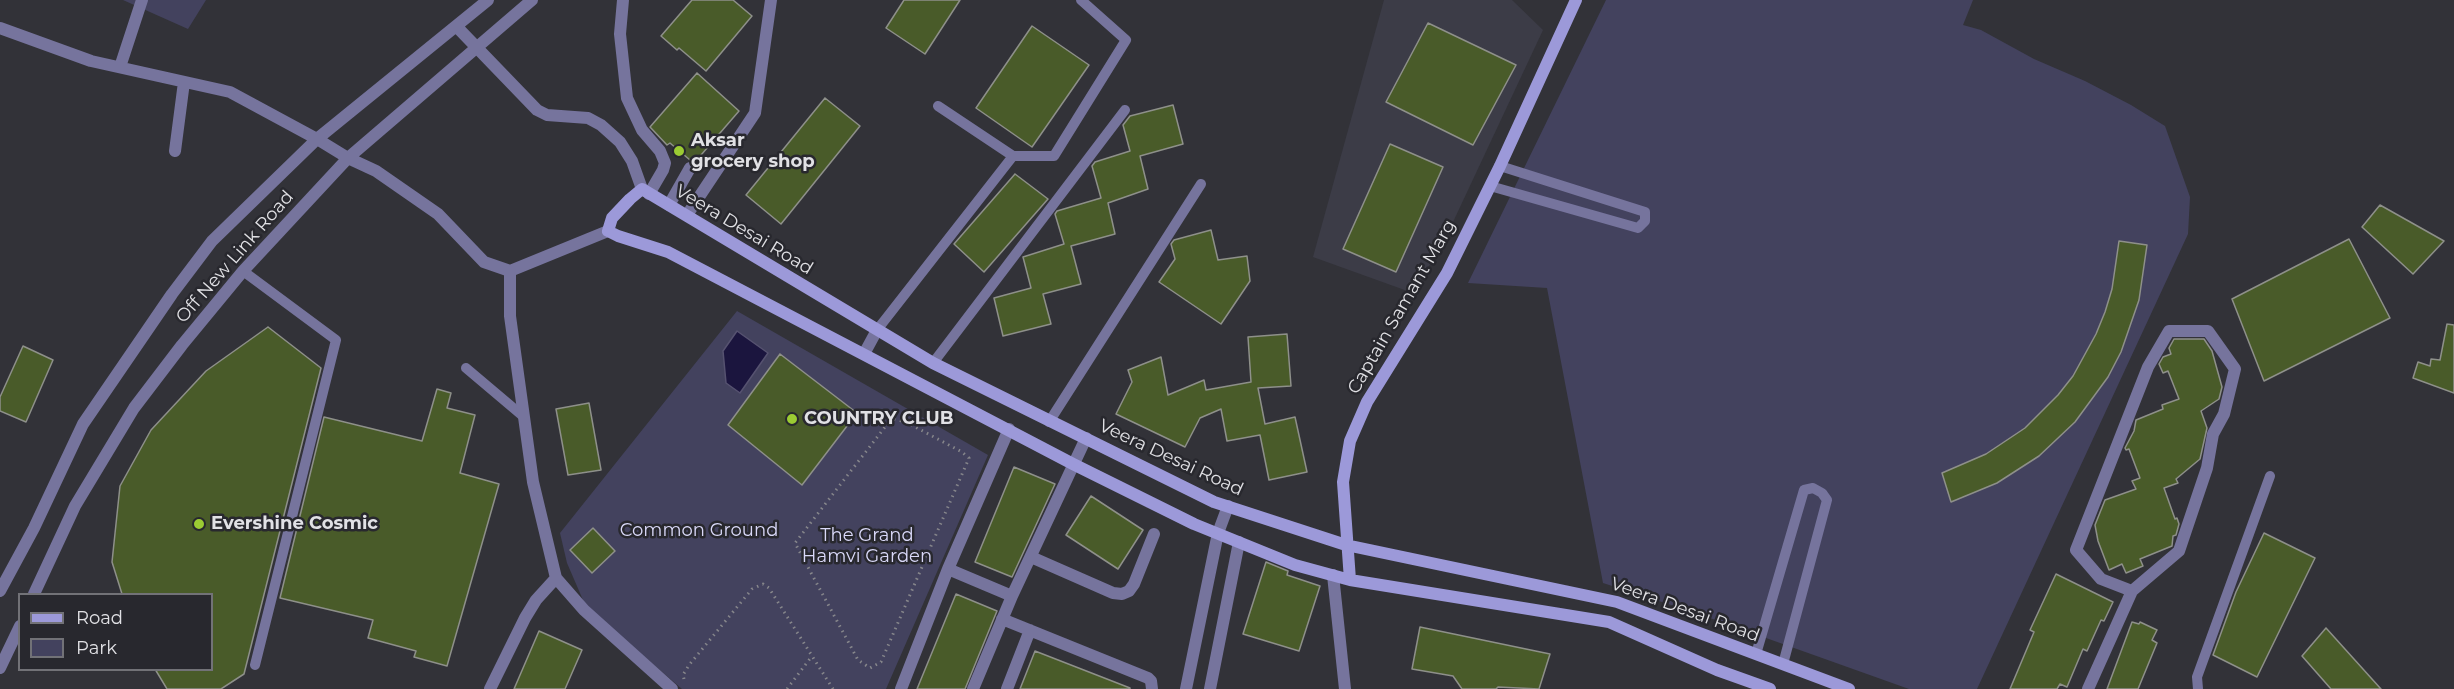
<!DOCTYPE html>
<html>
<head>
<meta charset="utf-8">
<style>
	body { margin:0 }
	#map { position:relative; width:2454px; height:689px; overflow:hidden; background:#323238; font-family:Montserrat,sans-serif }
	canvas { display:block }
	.legend { position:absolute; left:18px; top:593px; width:195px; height:78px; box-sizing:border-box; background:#28282e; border:2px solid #727277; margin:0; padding:8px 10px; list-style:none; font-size:18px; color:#e1e1e5 }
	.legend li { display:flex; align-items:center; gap:12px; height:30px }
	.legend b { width:30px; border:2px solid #727277 }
</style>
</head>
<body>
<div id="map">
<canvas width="2454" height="689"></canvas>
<ul class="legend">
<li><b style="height:8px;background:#9c99d9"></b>Road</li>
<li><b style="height:16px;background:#43425e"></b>Park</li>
</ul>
</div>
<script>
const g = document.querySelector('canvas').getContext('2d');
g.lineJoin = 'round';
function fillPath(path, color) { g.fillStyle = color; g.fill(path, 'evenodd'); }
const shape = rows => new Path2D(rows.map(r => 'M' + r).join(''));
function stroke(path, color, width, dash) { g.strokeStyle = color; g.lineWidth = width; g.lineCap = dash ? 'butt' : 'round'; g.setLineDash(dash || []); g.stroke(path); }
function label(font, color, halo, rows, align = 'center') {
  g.font = font + ' Montserrat,sans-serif'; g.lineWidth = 5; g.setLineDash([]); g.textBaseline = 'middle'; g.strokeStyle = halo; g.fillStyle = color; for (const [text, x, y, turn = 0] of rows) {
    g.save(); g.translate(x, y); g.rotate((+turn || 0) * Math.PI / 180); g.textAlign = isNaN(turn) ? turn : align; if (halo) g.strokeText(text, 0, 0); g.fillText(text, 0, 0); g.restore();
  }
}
fillPath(shape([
	[1384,0,1512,0,1543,30,1446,237,1413,293,1313,257]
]), '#3c3c47');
fillPath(shape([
	[123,0,206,0,188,29],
	[1606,0,1973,0,1963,25,1981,30,2034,59,2085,81,2131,105,2165,126,2190,197,2188,234,1977,689,1909,689,1696,613,1603,583,1547,288,1468,283],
	[737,311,988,455,886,689,682,689,586,607,567,563,560,533]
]), '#43425e');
const water = shape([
	[737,331,768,353,740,393,726,383,723,351,737,331]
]);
fillPath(water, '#1b153e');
stroke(water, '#565270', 1.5);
const building = shape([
	[692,0,733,0,752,16,706,71,679,48,677,50,661,36,692,0],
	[904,0,960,0,925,54,886,28,904,0],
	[1428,23,1516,65,1473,145,1386,102,1428,23],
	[1032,26,1089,65,1032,147,976,108,1032,26],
	[697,73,739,111,695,162,690,160,670,143,667,145,650,127,697,73],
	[825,98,860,126,781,224,746,195,825,98],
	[1173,105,1183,144,1140,156,1148,189,1108,203,1115,234,1071,246,1081,284,1043,294,1051,324,1003,336,994,298,1031,288,1023,257,1064,244,1055,214,1057,211,1101,198,1092,166,1095,162,1130,151,1123,125,1130,116,1173,105],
	[1390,144,1443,167,1396,272,1343,249,1390,144],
	[1015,174,1048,199,984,272,954,244,1015,174],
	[2380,205,2444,241,2413,274,2362,227,2380,205],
	[1211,230,1218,260,1247,256,1250,281,1221,324,1159,282,1175,259,1171,244,1174,240,1211,230],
	[2349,239,2390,318,2264,381,2232,299,2349,239],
	[2119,241,2147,245,2139,300,2121,352,2108,377,2075,422,2039,456,1997,483,1951,502,1942,473,1986,454,2025,428,2058,395,2073,376,2096,334,2105,312,2112,289,2119,241],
	[2447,324,2454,325,2454,393,2413,378,2418,362,2430,366,2431,359,2440,360,2447,324],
	[268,327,321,368,244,674,221,689,167,689,155,669,212,669,212,594,122,594,112,562,120,486,151,430,206,371,268,327],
	[1287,334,1291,386,1258,388,1265,424,1295,417,1307,472,1269,480,1260,435,1227,441,1221,409,1200,418,1185,447,1116,414,1132,382,1128,370,1161,357,1168,395,1204,380,1206,390,1251,382,1248,337,1287,334],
	[2174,339,2204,339,2212,351,2222,387,2219,399,2201,411,2207,428,2200,459,2176,479,2178,483,2164,488,2175,519,2177,518,2179,524,2176,535,2173,536,2172,546,2140,559,2143,566,2126,573,2122,564,2109,570,2098,541,2095,525,2105,500,2136,489,2132,481,2140,478,2129,449,2126,450,2125,448,2134,431,2136,420,2163,409,2162,405,2179,399,2168,371,2163,373,2159,364,2163,357,2171,354,2169,348,2174,339],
	[23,346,53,360,26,422,0,411,0,397,23,346],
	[780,354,857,413,802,485,728,425,780,354],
	[437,389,451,393,447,408,475,415,460,473,499,484,447,666,414,657,416,651,368,638,373,620,280,598,324,417,422,441,437,389],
	[589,403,601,470,568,475,556,409,589,403],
	[1014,467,1055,484,1012,577,975,562,1014,467],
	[1091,496,1143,530,1118,569,1066,535,1091,496],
	[593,528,615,551,592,573,570,550,593,528],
	[2264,533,2315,558,2257,677,2213,655,2236,592,2264,533],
	[1266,562,1288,571,1287,575,1320,586,1299,651,1243,634,1266,562],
	[2056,574,2113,602,2104,621,2101,620,2087,651,2083,649,2067,687,2060,684,2057,689,2010,689,2034,632,2030,630,2056,574],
	[956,594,997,611,965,689,917,689,956,594],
	[2132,622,2139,624,2140,622,2157,630,2152,640,2157,643,2138,689,2107,689,2132,622],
	[1420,627,1550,654,1539,689,1498,687,1496,689,1462,689,1453,676,1412,669,1420,627],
	[2326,628,2381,689,2331,689,2302,656,2326,628],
	[539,631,582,650,565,689,514,689,539,631],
	[1035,651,1130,688,1130,689,1020,689,1035,651]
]);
fillPath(building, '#495b29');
stroke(building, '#8e908a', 1.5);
stroke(shape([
	[894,419,906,422,962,452,969,458,881,662,870,668,858,660,795,543,885,427,894,419],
	[684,679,683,675,689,665,752,589,763,584,769,588,833,689],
	[787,689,812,656]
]), '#86868b', 3, [1.5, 4.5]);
stroke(shape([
	[1013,156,1054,156,1126,40,1081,0],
	[1490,186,1638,228,1645,221,1645,212,1500,166],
	[243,271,336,340,255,665],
	[877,330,1013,156,938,106],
	[933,363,1125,110],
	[466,368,524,417],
	[1049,422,1201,184],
	[1756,654,1804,490,1813,488,1822,493,1827,500,1783,664],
	[2198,689,2197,677,2270,476]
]), '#76749d', 10);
stroke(shape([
	[623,0,620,34,627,98,642,130,660,151,665,163,663,170,649,194],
	[456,26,537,110,547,115,588,118,601,125,620,142,632,161,642,189],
	[0,28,91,61,230,92,317,139,348,158,376,171,438,214,484,262,510,271,608,231],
	[120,67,142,0],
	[175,151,184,82],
	[669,205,690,168],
	[687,215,755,113,771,0],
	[510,271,510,316,533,482,556,578,584,610,672,689],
	[864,354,877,330],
	[1031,557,1113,593,1122,594,1129,591,1134,584,1154,534],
	[948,569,1009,429],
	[1333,575,1345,689],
	[0,591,34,528,83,424,172,294,212,241,317,139,488,0],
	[34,594,75,506,134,408,182,345,243,271,348,158,532,0],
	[1002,619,1148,678,1151,681,1152,689],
	[0,668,20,626],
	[490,689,525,618,536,600,556,578],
	[901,689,948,569,1012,596],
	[973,689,1012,596,1086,438],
	[1007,689,1030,630],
	[1186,689,1218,533,1228,506],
	[1210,689,1239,542],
	[2088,689,2132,591,2179,551,2207,468,2213,434,2224,414,2235,369,2208,331,2169,331,2148,367,2076,550,2101,579,2132,591]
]), '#76749d', 12);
stroke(shape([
	[1350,580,1343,482,1350,441,1367,402,1447,273,1500,166,1576,0],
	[1770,689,1717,670,1609,622,1350,580,1295,565,1194,524,1073,464,668,252,618,236,608,231,612,218,630,199,642,189,933,363,1214,502,1346,545,1617,602,1849,689]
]), '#9c99d9', 12);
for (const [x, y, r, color] of [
	[679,151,6,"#9bcb33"],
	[792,419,6,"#9bcb33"],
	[199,524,6,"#9bcb33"]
]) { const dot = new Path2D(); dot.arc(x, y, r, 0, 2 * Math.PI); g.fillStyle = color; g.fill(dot); stroke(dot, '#28282e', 2); }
label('bold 18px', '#e1e1e5', '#28282e', [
	["Aksar",691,141],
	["grocery shop",691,162],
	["COUNTRY CLUB",804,419],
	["Evershine Cosmic",211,524]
], 'left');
label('18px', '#e1e1e5', '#28282e', [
	["Veera Desai Road",744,230,31],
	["Off New Link Road",235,257,-49],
	["Captain Samant Marg",1402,307,-60],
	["Veera Desai Road",1171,458,25],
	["Veera Desai Road",1685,610,20]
]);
label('18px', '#dad9f9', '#28282e', [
	["Common Ground",699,531],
	["The Grand",867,536],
	["Hamvi Garden",867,557]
]);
</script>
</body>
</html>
